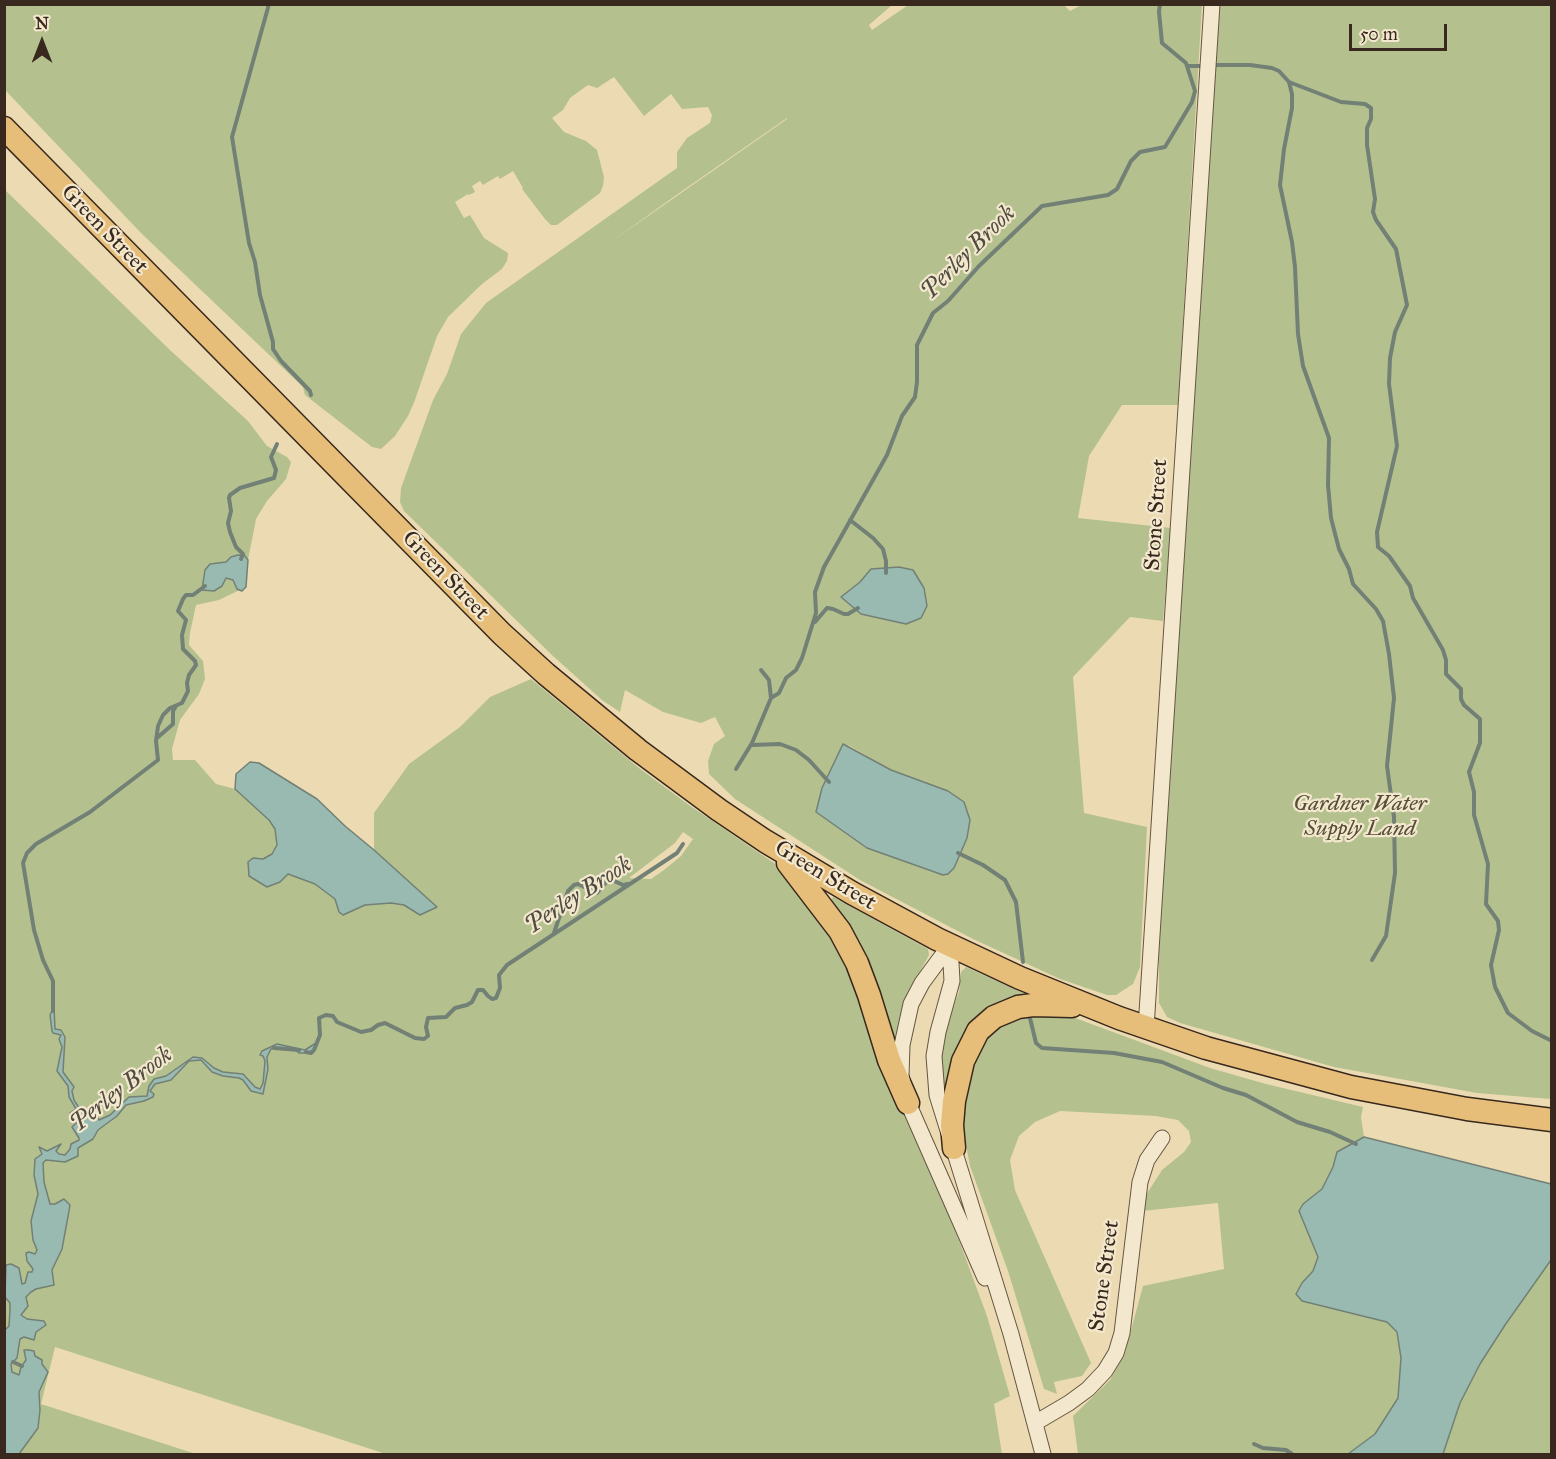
<!DOCTYPE html>
<html>
<head>
<meta charset="utf-8">
<style>
	body { margin:0 }
	#map { position:relative; width:1556px; height:1459px; overflow:hidden; background:#ecdbb2; font-family:"IM FELL Great Primer",serif }
	canvas { display:block }
	.frame { position:absolute; inset:0; border:6px solid #38281d; pointer-events:none }
	.north { position:absolute; left:12px; top:12px; width:60px; height:60px; -webkit-text-stroke:4px #f3e8cd; paint-order:stroke; rotate:0deg; font-size:16px; font-weight:700; line-height:24px; text-align:center; color:#38281d }
	.north::after { content:''; display:block; margin:auto; width:21px; height:27px; background:#38281d; clip-path:polygon(50% 0,100% 100%,50% 72%,0 100%) }
	.scale { position:absolute; left:1349px; top:24px; width:98px; height:27px; box-sizing:border-box; border:3px solid #38281d; border-top:0; padding-left:8px; font-size:18px; line-height:21px; white-space:nowrap; color:#38281d; -webkit-text-stroke:4px #f3e8cd; paint-order:stroke }
</style>
</head>
<body>
<div id="map">
<canvas width="1556" height="1459"></canvas>
<div class="frame"></div>
<div class="north">N</div>
<div class="scale">50 m</div>
</div>
<script>
const g = document.querySelector('canvas').getContext('2d');
g.lineJoin = 'round';
function fillPath(path, color) { g.fillStyle = color; g.fill(path, 'evenodd'); }
const shape = rows => new Path2D(rows.map(r => 'M' + r).join(''));
function stroke(path, color, width, dash) { g.strokeStyle = color; g.lineWidth = width; g.lineCap = dash ? 'butt' : 'round'; g.setLineDash(dash || []); g.stroke(path); }
function label(font, color, halo, rows, align = 'center') {
  g.font = font + ' "IM FELL Great Primer",serif'; g.lineWidth = 4.5; g.setLineDash([]); g.textBaseline = 'middle'; g.strokeStyle = halo; g.fillStyle = color; for (const [text, x, y, turn = 0] of rows) {
    g.save(); g.translate(x, y); g.rotate((+turn || 0) * Math.PI / 180); g.textAlign = isNaN(turn) ? turn : align; if (halo) g.strokeText(text, 0, 0); g.fillText(text, 0, 0); g.restore();
  }
}
fillPath(shape([
	[1063,4,1070,11,1083,4,1202,5,1178,405,1122,405,1089,456,1078,518,1171,528,1163,621,1130,617,1073,677,1084,813,1147,827,1140,967,1133,984,1116,995,1107,995,1060,979,973,939,860,880,735,799,709,774,708,761,714,744,725,736,715,717,701,723,663,712,625,690,620,712,602,700,553,656,404,511,400,502,401,488,433,400,447,374,461,334,486,303,677,168,677,152,687,138,710,123,712,115,708,107,682,109,671,94,644,116,614,77,597,88,588,85,570,98,563,110,552,118,564,132,586,141,597,150,604,177,603,186,600,193,557,225,551,225,545,219,522,189,523,188,513,171,500,179,498,176,483,185,480,181,472,186,475,192,469,195,468,194,455,202,464,218,470,215,484,238,508,253,507,261,502,269,482,284,448,317,437,336,415,400,408,416,395,436,381,449,372,447,305,395,303,387,142,234,5,90,5,5,892,5,869,25,872,30,908,5],
	[787,118,787,119,608,244,675,196],
	[848,745,891,770,948,791,967,838,954,868],
	[1215,5,1551,5,1551,1099,1477,1093,1334,1067,1180,1023,1167,1017,1159,1003,1159,949,1203,230],
	[4,189,171,351,248,421,267,446,287,457,291,462,286,479,267,501,256,519,248,560,246,587,219,600,196,605,190,633,189,645,203,661,205,679,199,694,180,720,172,749,173,760,195,760,216,784,235,789,269,820,275,829,277,846,272,854,263,859,254,858,249,876,267,887,280,882,288,874,315,884,335,899,339,912,346,914,365,905,391,903,404,905,420,915,436,907,374,850,374,813,409,764,460,727,490,697,531,679,639,768,689,805,777,865,831,929,960,1243,987,1316,1010,1396,994,1404,1002,1454,386,1454,55,1347,41,1404,196,1454,20,1454,41,1404,14,1387,9,1380,8,1327,4,1331],
	[683,832,693,839,681,856,664,870,651,879,629,878,675,843],
	[833,897,928,949,929,955,910,990,901,1016,896,1042,891,1042,831,900],
	[966,967,1023,993,1022,999,1009,1002,948,1094,942,1094,941,1052,947,1021,959,992,961,972],
	[1033,1010,1051,1010,1078,1019,1210,1068,1266,1084,1363,1107,1361,1117,1364,1137,1337,1152,1333,1167,1322,1189,1303,1204,1299,1211,1318,1257,1313,1271,1302,1283,1302,1301,1387,1322,1397,1332,1401,1358,1398,1397,1375,1434,1348,1454,1078,1454,1073,1416,1110,1380,1124,1356,1143,1286,1224,1269,1218,1203,1142,1211,1146,1195,1162,1170,1184,1152,1191,1142,1189,1131,1178,1120,1156,1116,1060,1111,1035,1122,1019,1136,1010,1160,1015,1190,1091,1363,1082,1376,1054,1382,1057,1394,1044,1389,1008,1271,970,1166,962,1123,963,1097,979,1048,994,1029],
	[1551,1260,1551,1454,1443,1454,1460,1403,1480,1364,1505,1325]
]), '#b4c18f');
const water = shape([
	[238,555,245,556,248,560,246,587,242,591,237,589,233,580,226,578,222,586,214,591,202,590,205,570,210,564,226,562,231,557,238,555],
	[899,567,913,570,924,588,927,606,921,618,906,624,861,614,841,597,860,582,871,569,899,567],
	[843,744,891,770,948,791,964,802,970,820,967,838,954,868,948,874,943,875,867,848,816,812,822,788,843,744],
	[250,762,259,763,317,799,345,826,374,850,437,907,420,915,404,905,391,903,365,905,343,915,339,912,335,899,315,884,288,874,280,882,267,887,249,876,248,862,253,858,263,859,272,854,277,845,275,829,269,820,235,789,236,774,250,762],
	[54,1007,55,1029,61,1030,65,1037,63,1072,74,1087,72,1091,74,1100,83,1114,95,1112,99,1120,110,1115,129,1097,147,1096,149,1086,154,1079,166,1076,193,1057,202,1058,214,1068,223,1072,243,1074,255,1087,260,1089,263,1083,265,1061,263,1056,260,1055,262,1051,277,1044,305,1050,316,1043,314,1050,311,1053,299,1053,294,1049,276,1048,271,1049,267,1057,268,1069,263,1094,251,1091,243,1080,239,1078,223,1076,212,1072,201,1060,189,1061,171,1080,155,1084,150,1091,154,1094,153,1097,144,1101,126,1105,117,1116,98,1130,93,1139,78,1148,78,1156,65,1162,46,1160,43,1163,44,1182,50,1204,55,1204,64,1199,70,1205,69,1211,62,1249,52,1270,54,1285,36,1289,31,1292,26,1297,28,1306,21,1315,27,1319,44,1321,46,1325,36,1332,34,1340,24,1337,20,1339,17,1358,11,1364,12,1372,19,1375,21,1367,26,1360,24,1350,29,1350,34,1351,35,1356,42,1360,42,1364,48,1372,39,1392,40,1410,38,1428,19,1454,5,1454,4,1331,9,1326,10,1310,10,1303,5,1297,6,1265,11,1264,19,1268,22,1284,25,1283,28,1272,32,1272,33,1269,27,1261,26,1253,29,1252,35,1254,37,1250,33,1240,31,1221,38,1194,34,1175,35,1159,42,1154,39,1147,47,1151,61,1144,56,1151,59,1154,65,1155,70,1149,71,1144,79,1140,79,1138,72,1127,78,1121,78,1119,70,1113,76,1109,69,1097,68,1086,57,1071,62,1047,59,1039,61,1035,53,1033,52,1031,50,1015,54,1007],
	[1364,1137,1551,1184,1551,1260,1505,1325,1480,1364,1460,1403,1443,1454,1348,1454,1375,1434,1398,1398,1401,1358,1397,1332,1387,1322,1302,1301,1296,1294,1302,1283,1313,1271,1318,1257,1299,1211,1303,1204,1322,1189,1333,1167,1337,1152,1364,1137]
]);
fillPath(water, '#99bab1');
stroke(water, '#728076', 1.5);
stroke(shape([
	[269,4,232,137,249,243,255,262,260,295,273,342,273,349,281,361,310,391,311,395],
	[1210,65,1250,65,1272,68,1279,71,1289,82,1292,94,1292,108,1284,149,1280,185,1292,242,1295,267,1298,334,1303,366,1329,438,1328,485,1331,518,1339,549,1349,569,1353,584,1376,609,1383,621,1389,654,1394,698,1387,766,1394,817,1395,873,1386,936,1372,960],
	[1187,66,1203,66],
	[1289,82,1341,102,1365,104,1371,108,1371,119,1367,128,1367,145,1375,199,1373,212,1376,220,1396,249,1407,305,1395,332,1390,358,1389,384,1397,446,1377,532,1378,547,1389,556,1410,586,1413,598,1443,650,1446,660,1446,674,1461,689,1461,699,1464,705,1480,719,1480,743,1469,772,1474,792,1474,815,1488,864,1486,904,1498,921,1499,930,1491,965,1495,987,1508,1013,1532,1031,1552,1041],
	[850,520,873,538,883,549,886,561,886,573],
	[241,559,243,554,236,547,230,532,228,523,231,511,229,498,230,495,240,488,274,478,276,470,271,457,277,444],
	[815,622,827,608,833,609,844,614,848,614,858,608],
	[761,670,769,680,771,698],
	[157,738,173,724,173,711,176,706],
	[752,745,780,744,796,750,809,760,829,782],
	[736,769,752,743,771,698,779,693,786,678,796,670,802,658,816,613,815,592,824,567,887,455,902,416,915,397,917,382,917,345,933,313,948,301,979,266,1042,206,1108,195,1117,189,1131,161,1140,152,1165,147,1192,102,1195,91,1186,63,1162,43,1159,12,1160,4],
	[958,853,983,865,1005,880,1016,902,1023,962],
	[554,933,568,891,574,885,578,884,597,893,608,880,612,880,623,885,628,884],
	[53,1011,53,981,43,960,34,930,23,863,27,853,36,844,90,812,158,760,156,741,158,726,163,715,170,708,182,703,188,691,187,683,189,675,196,665,195,661,183,649,182,635,186,620,178,611,183,599,186,595,193,595,205,586],
	[1030,1018,1036,1043,1042,1048,1114,1053,1162,1062,1223,1088,1246,1095,1297,1122,1330,1132,1356,1144],
	[274,1048,299,1050],
	[306,1052,311,1053,314,1050,320,1035,319,1018,326,1015,333,1016,337,1022,361,1032,371,1030,378,1025,385,1023,415,1038,424,1039,428,1036,426,1027,428,1018,446,1017,455,1008,467,1005,472,1002,478,990,483,990,488,996,492,999,496,998,500,988,499,975,507,965,677,853,683,844],
	[13,1362,22,1366],
	[1254,1444,1263,1448,1286,1450,1292,1454]
]), '#728076', 4);
const minor = shape([
	[950,945,952,981,938,1032,934,1056,937,1095,1011,1334,1043,1454],
	[950,945,922,983,911,1004,902,1045,901,1076,908,1103,985,1278],
	[1146,1028,1212,4],
	[1035,1423,1069,1403,1088,1389,1105,1371,1116,1353,1122,1333,1140,1182,1147,1160,1162,1138]
]);
const highway = shape([
	[4,128,502,634,546,674,638,750,719,810,765,841,852,893,937,939,1020,978,1119,1018,1206,1048,1351,1087,1467,1109,1552,1120],
	[788,863,840,931,857,963,869,995,889,1060,908,1103],
	[954,1148,952,1125,954,1101,963,1061,978,1031,994,1017,1018,1007,1033,1005,1072,1006]
]);
stroke(minor, '#655542', 17);
stroke(highway, '#38281d', 25);
stroke(minor, '#f3e8cd', 15);
stroke(highway, '#e6be79', 22);
label('22px', '#38281d', '#f3e8cd', [
	["Green Street",104,230,46],
	["Stone Street",1157,515,-86],
	["Green Street",445,576,46],
	["Green Street",825,876,31],
	["Stone Street",1105,1276,-82]
]);
label('italic 22px', '#574e3a', '#f3e8cd', [
	["Gardner Water",1360,805],
	["Supply Land",1360,830]
]);
label('italic 24px', '#504c42', '#f3e8cd', [
	["Perley Brook",969,253,-45],
	["Perley Brook",579,896,-33],
	["Perley Brook",122,1090,-38]
]);
</script>
</body>
</html>
